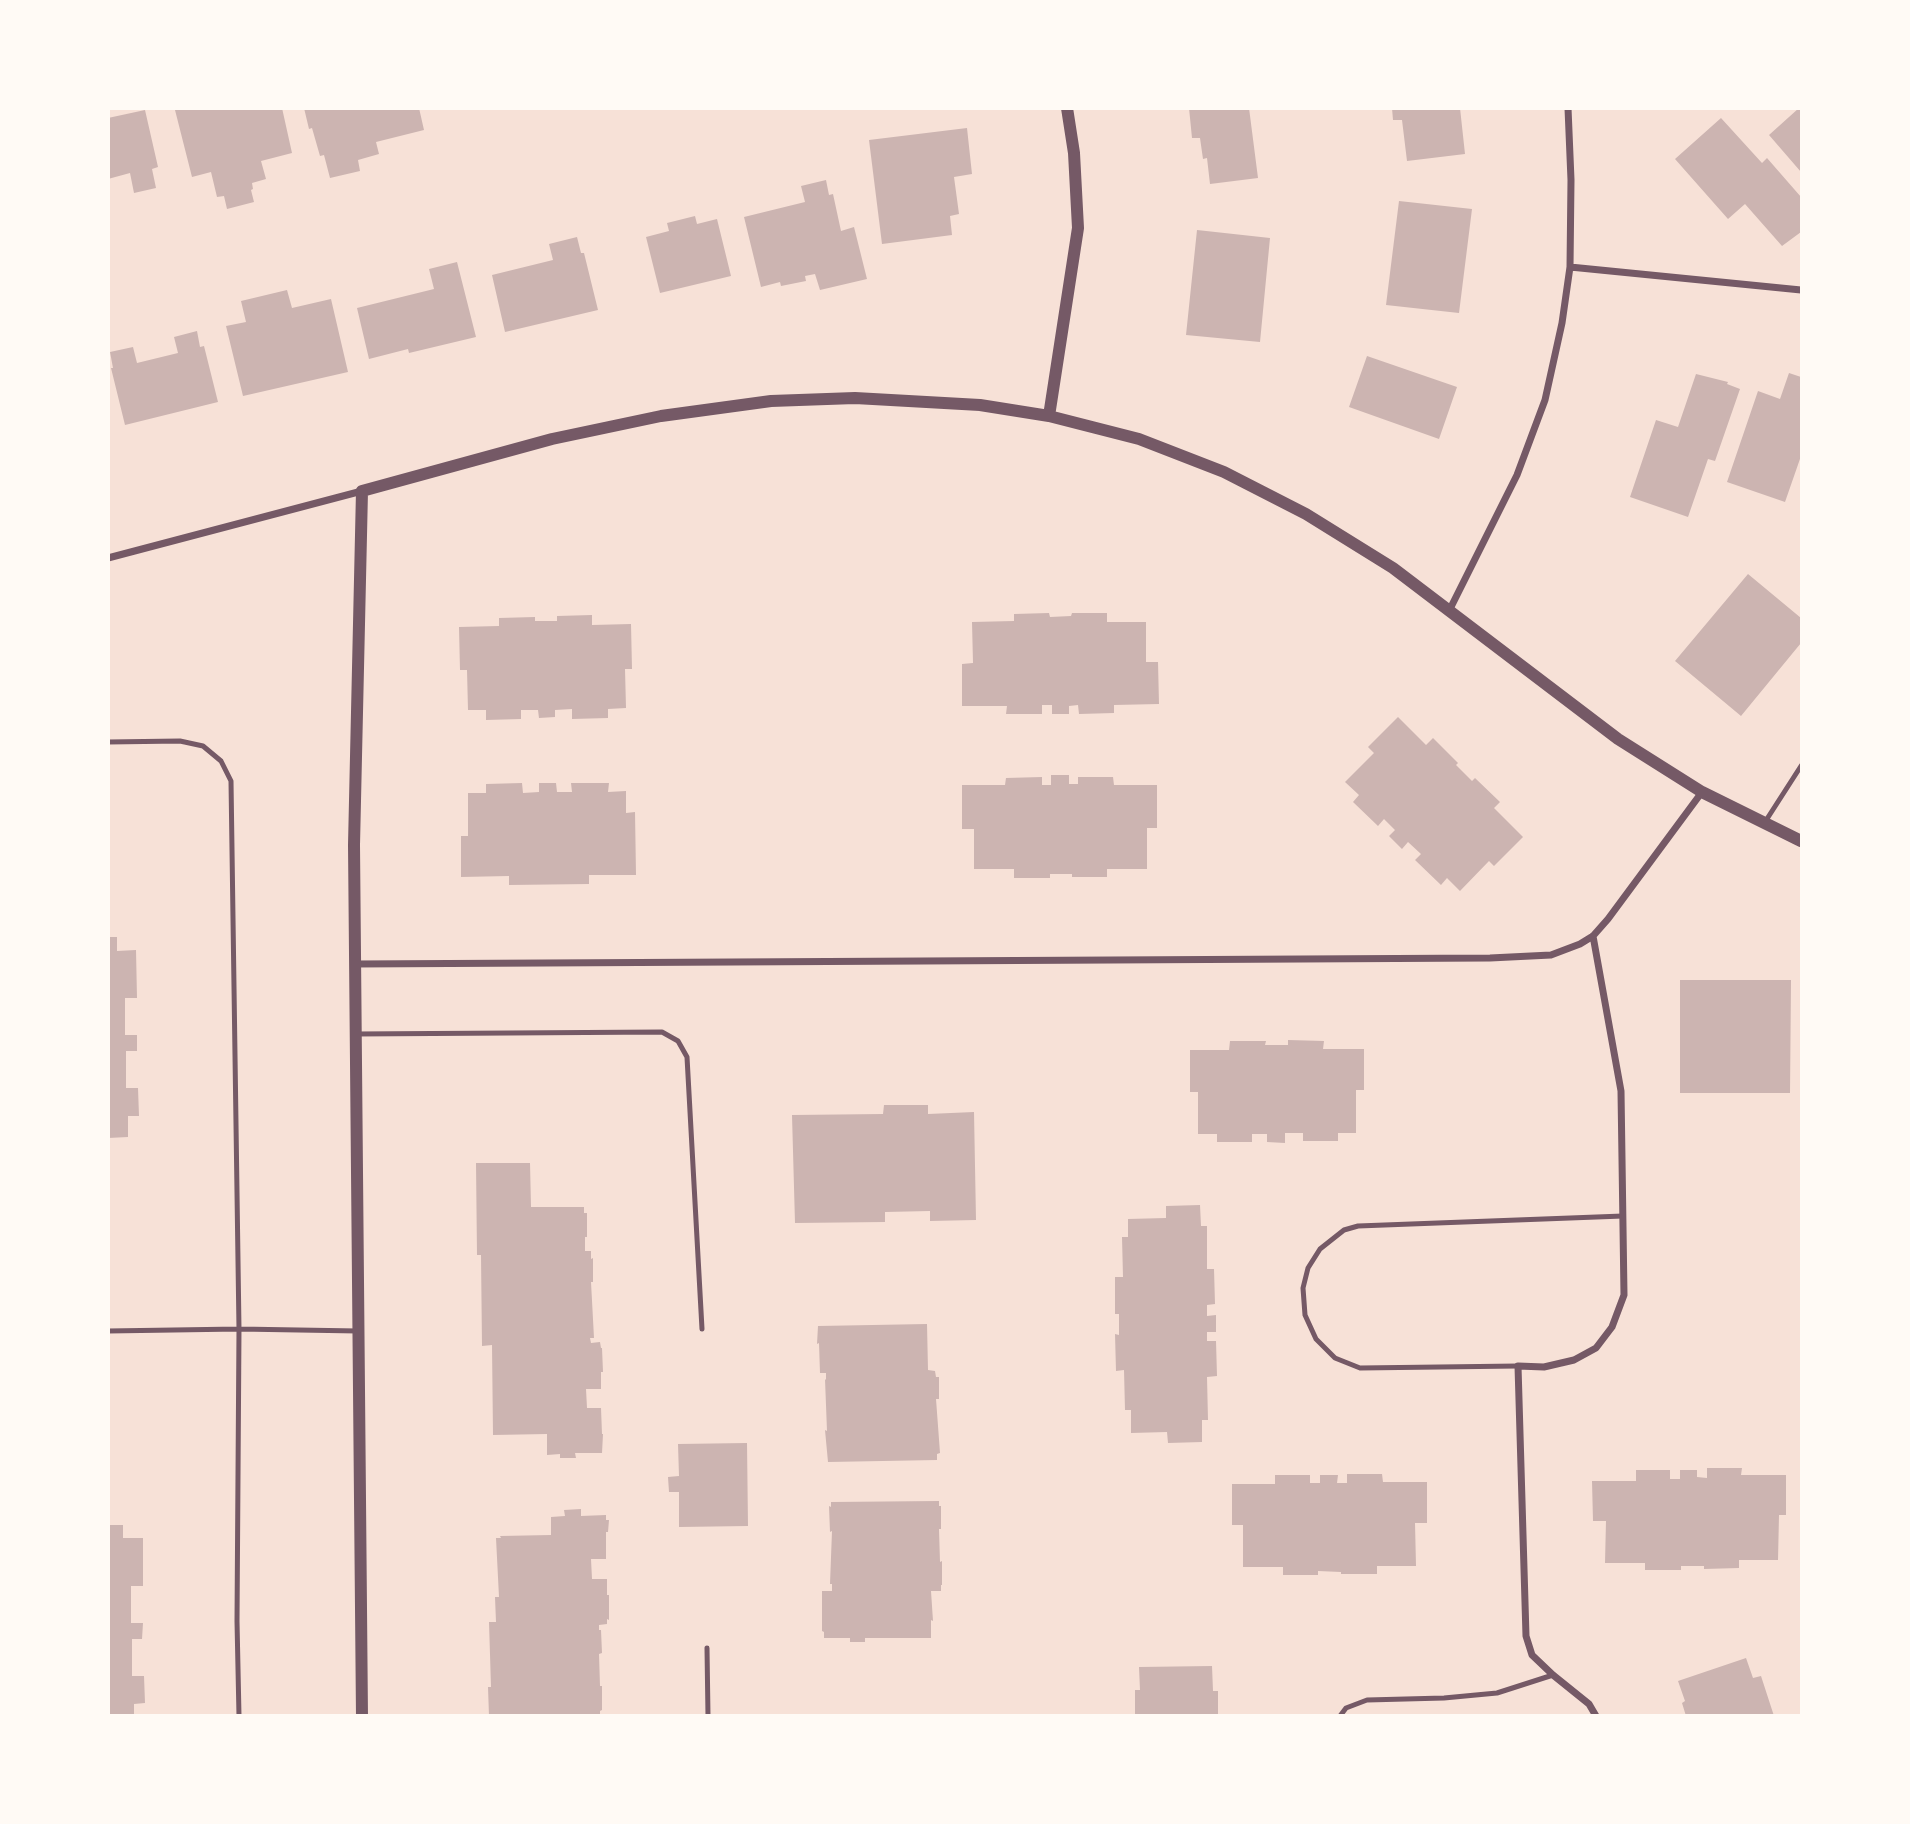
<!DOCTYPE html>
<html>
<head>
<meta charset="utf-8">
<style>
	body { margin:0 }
	#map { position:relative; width:1910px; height:1824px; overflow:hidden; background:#f7e1d7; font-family:Overpass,sans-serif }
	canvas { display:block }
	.frame { position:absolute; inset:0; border:110px solid #fffaf5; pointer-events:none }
</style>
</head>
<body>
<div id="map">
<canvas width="1910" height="1824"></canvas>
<div class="frame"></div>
</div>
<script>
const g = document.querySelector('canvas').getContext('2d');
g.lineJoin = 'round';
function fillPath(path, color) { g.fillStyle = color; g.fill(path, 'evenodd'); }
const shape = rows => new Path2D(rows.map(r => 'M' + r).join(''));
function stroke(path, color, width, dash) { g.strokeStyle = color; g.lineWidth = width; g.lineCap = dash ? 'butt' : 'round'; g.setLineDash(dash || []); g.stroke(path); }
fillPath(shape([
	[181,108,282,108,292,153,261,161,266,179,252,183,253,189,251,190,254,202,227,209,224,196,217,197,211,172,192,177,175,110],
	[304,108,419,108,424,130,376,142,379,154,358,160,360,171,330,178,324,155,320,156,312,128,309,129],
	[1189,108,1249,108,1258,178,1210,184,1207,158,1203,159,1200,138,1192,138],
	[1392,108,1460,108,1465,154,1407,161,1402,120,1393,120],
	[1799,108,1801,108,1801,172,1769,135],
	[145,110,158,167,152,169,156,188,134,193,130,173,108,179,108,118],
	[1721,118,1762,163,1767,158,1801,197,1801,232,1782,246,1745,204,1728,219,1675,159],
	[967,128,972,174,954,177,959,214,950,216,952,235,882,244,869,140],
	[826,180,829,195,833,194,841,231,854,227,867,279,820,290,815,274,805,276,806,281,781,286,780,282,761,287,744,217,805,202,801,186],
	[1399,201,1472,209,1459,313,1386,305],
	[695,216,697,224,717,219,731,276,660,293,646,237,669,231,667,223],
	[1197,230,1270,238,1260,342,1186,335],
	[577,237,581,253,584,253,598,310,505,332,492,275,553,260,549,244],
	[457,262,476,337,409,353,408,349,369,359,357,308,434,289,429,269],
	[287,290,292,308,331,299,348,372,243,396,226,326,246,322,241,301],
	[197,331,200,347,204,346,218,402,125,425,111,368,113,368,110,352,133,347,137,363,178,353,174,337],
	[1367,356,1457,387,1439,439,1349,407],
	[1789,373,1801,377,1801,456,1785,502,1727,482,1758,391,1780,399],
	[1696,374,1728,382,1727,384,1740,389,1715,461,1708,459,1688,517,1630,497,1656,420,1678,427],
	[1748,574,1801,618,1801,643,1741,716,1675,661],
	[1049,613,1050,617,1071,616,1072,613,1107,613,1107,622,1146,622,1146,662,1158,662,1159,704,1114,705,1114,713,1079,714,1078,705,1069,706,1069,714,1052,714,1052,705,1042,705,1042,714,1006,714,1007,706,962,706,962,664,973,663,972,622,1014,621,1014,614],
	[592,615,592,625,631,624,632,669,625,669,626,708,608,709,608,718,572,719,572,709,555,710,555,717,539,718,538,710,521,710,521,719,486,720,486,710,468,710,467,670,460,670,459,627,499,626,499,618,535,617,535,621,557,621,557,616],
	[1398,717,1426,745,1433,738,1458,763,1456,765,1472,781,1475,778,1500,802,1494,808,1523,837,1494,866,1489,861,1460,891,1447,878,1441,885,1415,860,1421,854,1408,842,1402,849,1389,836,1395,830,1384,819,1378,826,1353,802,1359,795,1345,782,1374,753,1368,747],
	[1051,775,1069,775,1069,784,1078,784,1078,777,1113,777,1114,785,1157,785,1157,828,1147,828,1147,869,1107,869,1107,877,1072,877,1072,874,1050,874,1050,878,1014,878,1014,869,974,869,974,829,962,829,962,785,1005,785,1006,778,1042,777,1042,785,1051,785],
	[522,783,523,793,539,792,539,783,556,783,557,792,572,792,571,783,609,783,608,792,626,791,626,813,635,812,636,875,589,875,589,884,509,885,509,876,461,877,461,836,468,836,468,793,486,793,486,784],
	[108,937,117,937,117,951,136,950,137,998,125,998,125,1035,137,1035,137,1051,126,1051,126,1088,138,1088,139,1116,128,1116,128,1137,108,1138],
	[1680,980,1791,980,1790,1093,1680,1093],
	[1288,1040,1324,1041,1323,1049,1364,1049,1364,1090,1356,1090,1356,1133,1338,1133,1338,1141,1303,1141,1303,1133,1285,1133,1285,1143,1267,1142,1267,1134,1252,1134,1252,1142,1217,1142,1217,1134,1198,1134,1198,1092,1190,1092,1190,1050,1229,1050,1230,1041,1266,1041,1265,1045,1288,1045],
	[884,1105,928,1105,928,1114,974,1112,976,1220,930,1221,930,1211,885,1212,885,1222,795,1223,792,1115,883,1114],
	[476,1163,530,1163,531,1207,584,1207,584,1213,587,1213,587,1237,585,1237,585,1251,591,1251,591,1259,593,1258,593,1282,591,1282,594,1338,590,1338,591,1343,600,1342,601,1348,602,1348,603,1372,601,1372,601,1389,586,1389,587,1408,601,1408,602,1434,603,1434,602,1453,575,1453,576,1458,560,1458,560,1454,547,1455,547,1434,493,1435,492,1345,482,1346,481,1255,477,1255],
	[1200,1205,1201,1226,1207,1226,1207,1269,1214,1269,1215,1304,1207,1305,1207,1316,1216,1315,1216,1332,1207,1332,1207,1341,1216,1341,1217,1376,1207,1377,1208,1420,1202,1420,1202,1442,1168,1443,1167,1432,1131,1433,1131,1410,1125,1410,1124,1370,1116,1371,1115,1334,1119,1335,1119,1314,1115,1314,1115,1277,1123,1277,1122,1237,1128,1237,1128,1219,1166,1218,1166,1206],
	[927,1324,928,1370,935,1371,936,1377,939,1377,939,1399,936,1399,940,1453,937,1454,937,1460,828,1462,825,1430,827,1431,825,1379,826,1380,826,1373,820,1373,819,1343,817,1344,818,1326],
	[747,1443,748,1526,679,1527,679,1492,669,1492,668,1477,679,1476,678,1444],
	[1707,1468,1742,1468,1741,1475,1786,1475,1786,1515,1779,1515,1778,1560,1739,1560,1739,1568,1704,1569,1704,1566,1681,1566,1681,1570,1645,1570,1645,1563,1605,1563,1606,1521,1593,1521,1592,1481,1636,1481,1636,1470,1670,1470,1670,1479,1680,1479,1680,1470,1697,1470,1697,1477,1707,1478],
	[1347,1474,1382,1474,1383,1482,1427,1482,1427,1523,1415,1523,1416,1566,1377,1566,1377,1574,1341,1574,1341,1572,1318,1571,1318,1575,1283,1575,1283,1567,1243,1567,1243,1525,1232,1525,1232,1484,1275,1484,1275,1475,1310,1475,1310,1483,1320,1483,1320,1475,1338,1475,1337,1483,1347,1483],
	[939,1501,939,1506,941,1506,941,1529,939,1529,940,1562,942,1561,942,1585,941,1585,941,1591,931,1591,933,1621,931,1620,931,1638,865,1638,865,1642,850,1642,850,1638,824,1638,824,1632,822,1631,822,1591,832,1591,832,1584,830,1584,832,1531,830,1532,829,1506,831,1507,831,1502],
	[581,1509,581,1516,606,1515,606,1520,609,1520,608,1532,606,1532,606,1559,591,1559,592,1579,607,1579,607,1595,609,1595,609,1620,607,1619,607,1624,599,1625,599,1630,601,1630,602,1653,599,1654,600,1686,602,1686,602,1710,600,1711,600,1716,489,1716,488,1687,491,1687,489,1622,496,1622,495,1597,499,1597,496,1538,501,1538,500,1536,551,1535,551,1517,565,1516,564,1510],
	[108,1525,123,1525,123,1538,143,1538,143,1586,131,1586,131,1623,143,1623,142,1639,132,1639,132,1676,144,1676,145,1703,134,1704,134,1716,108,1716],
	[1746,1658,1753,1678,1761,1676,1774,1716,1686,1716,1682,1703,1685,1701,1678,1681],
	[1212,1666,1213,1691,1218,1691,1218,1716,1135,1716,1135,1690,1140,1690,1139,1667]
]), '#ccb4b1');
stroke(shape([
	[108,742,180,741,203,746,221,761,231,781,239,1329,237,1621,239,1716],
	[1765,822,1801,766],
	[356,1034,662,1032,678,1041,687,1057,702,1329],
	[108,1331,239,1329,358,1331],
	[1518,1366,1360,1368,1335,1358,1316,1339,1305,1315,1303,1288,1308,1268,1320,1249,1344,1230,1358,1226,1623,1216],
	[707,1648,708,1716],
	[1340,1716,1346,1708,1367,1700,1444,1698,1497,1693,1553,1675]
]), '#755966', 5);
stroke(shape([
	[1570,267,1801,290],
	[108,558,362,491],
	[1450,609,1517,475,1545,400,1562,323,1570,267,1571,180,1568,108],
	[1593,936,1621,1091,1624,1295,1612,1327,1596,1348,1574,1360,1544,1367,1518,1366,1526,1636,1532,1655,1553,1675,1589,1704,1596,1716],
	[355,964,1490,958,1551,955,1580,944,1593,936,1608,919,1702,792]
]), '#755966', 7);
stroke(shape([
	[1049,416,1078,228,1074,153,1067,108],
	[362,1716,354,845,362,491,552,439,661,416,771,401,855,398,980,405,1049,416,1139,439,1224,472,1306,514,1393,568,1618,739,1702,792,1801,841]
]), '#755966', 12);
</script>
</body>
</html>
